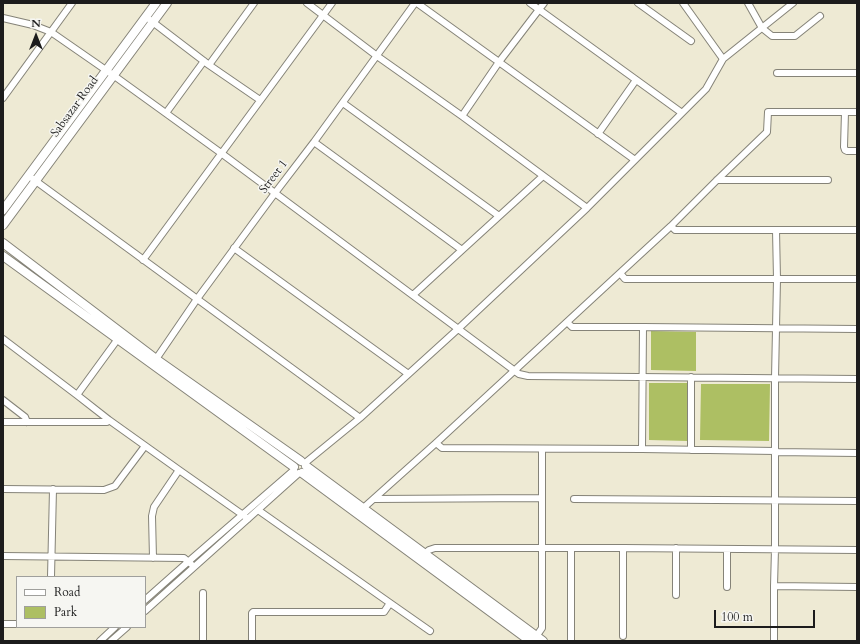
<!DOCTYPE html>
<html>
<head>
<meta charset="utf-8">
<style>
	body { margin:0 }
	#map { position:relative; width:860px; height:644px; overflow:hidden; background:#eeead4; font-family:Cardo,serif }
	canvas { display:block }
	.frame { position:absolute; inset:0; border:4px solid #1c1c1c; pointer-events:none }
	.legend { position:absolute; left:16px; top:576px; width:130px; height:52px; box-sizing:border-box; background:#f6f6f2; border:1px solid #9f9f9c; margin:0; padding:5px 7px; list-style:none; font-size:12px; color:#1c1c1c }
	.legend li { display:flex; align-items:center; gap:8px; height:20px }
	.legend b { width:20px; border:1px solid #9f9f9c }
	.north { position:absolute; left:16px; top:16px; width:40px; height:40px; -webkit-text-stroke:3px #f6f6f2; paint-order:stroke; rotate:0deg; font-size:11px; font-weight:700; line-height:16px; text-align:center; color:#1c1c1c }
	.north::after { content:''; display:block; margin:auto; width:14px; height:18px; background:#1c1c1c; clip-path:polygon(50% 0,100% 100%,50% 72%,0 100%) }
	.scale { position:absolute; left:714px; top:610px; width:101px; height:18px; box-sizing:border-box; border:2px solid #1c1c1c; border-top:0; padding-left:5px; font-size:12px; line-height:14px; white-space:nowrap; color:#1c1c1c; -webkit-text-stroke:3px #f6f6f2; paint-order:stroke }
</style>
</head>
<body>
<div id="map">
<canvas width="860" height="644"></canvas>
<div class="frame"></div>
<ul class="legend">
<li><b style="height:5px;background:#fff"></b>Road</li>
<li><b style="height:11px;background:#adbf63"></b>Park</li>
</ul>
<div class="north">N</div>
<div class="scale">100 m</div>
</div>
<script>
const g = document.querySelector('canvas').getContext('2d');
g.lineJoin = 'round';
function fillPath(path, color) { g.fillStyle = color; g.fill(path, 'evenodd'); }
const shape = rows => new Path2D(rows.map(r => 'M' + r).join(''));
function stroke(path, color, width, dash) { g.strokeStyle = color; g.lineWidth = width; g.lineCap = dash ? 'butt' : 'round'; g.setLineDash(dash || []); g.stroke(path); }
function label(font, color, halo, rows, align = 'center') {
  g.font = font + ' Cardo,serif'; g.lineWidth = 3; g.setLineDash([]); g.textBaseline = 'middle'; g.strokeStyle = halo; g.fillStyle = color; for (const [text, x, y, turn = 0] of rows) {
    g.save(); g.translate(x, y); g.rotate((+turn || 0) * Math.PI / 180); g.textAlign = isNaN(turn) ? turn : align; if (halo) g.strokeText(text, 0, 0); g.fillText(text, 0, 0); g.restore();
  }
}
fillPath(shape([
	[651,331,696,332,696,371,651,370],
	[649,383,689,383,688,441,649,440],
	[701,384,770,384,769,441,700,440]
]), '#adbf63');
const minor = shape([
	[307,3,377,56,462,116,587,208],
	[417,3,635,160],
	[530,3,682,113],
	[638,3,691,41],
	[683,3,723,59],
	[748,3,762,28,772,36,795,36,820,16],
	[3,18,33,25,51,32,113,75,221,153,519,374,528,376,857,379],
	[150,20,209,65,260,100],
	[209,65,254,3],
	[777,73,857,73],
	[3,98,72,3],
	[343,103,499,216],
	[845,112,844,147,845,150,847,151,857,151],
	[166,113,204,61],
	[462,116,499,62,544,3],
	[598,134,636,80],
	[314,142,462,250],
	[33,179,360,418],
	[717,180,828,180],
	[671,226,675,230,857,230],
	[234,248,407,373],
	[143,260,332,3],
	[620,273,625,279,857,279],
	[413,295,462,250,543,176],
	[567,322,572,327,643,327,642,449,776,451],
	[643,327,857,329],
	[3,339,77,395,109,420,179,470,243,515,248,519],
	[154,362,197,299,275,193,314,142,415,3],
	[691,377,691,450],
	[77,395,120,336],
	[3,400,25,417,27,422],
	[3,422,107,422,109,420],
	[436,443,442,448,642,449],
	[775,452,857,453],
	[305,463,360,418,458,329,587,208,706,89,723,59,793,3],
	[3,489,104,490,115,486,145,446],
	[374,499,541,498],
	[574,499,857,501],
	[258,510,390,603,430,631],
	[360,511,436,443,620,273,671,226,717,180,767,132,768,112,857,112],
	[571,548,571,641],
	[676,548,676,595],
	[727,549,727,587],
	[3,556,184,558,191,564],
	[422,556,429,550,435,548,623,548,857,550],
	[153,558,152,516,154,507,179,470],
	[51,577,53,489],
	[774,586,857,587],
	[203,593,203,641],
	[145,600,189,561,294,470],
	[145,611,299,473],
	[3,624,17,624],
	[623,636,623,548],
	[100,641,115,627],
	[111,641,127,627],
	[252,641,252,613,253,612,384,612,390,603],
	[533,641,542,628,542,449],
	[774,641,774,586,775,549,775,378,777,279,776,230]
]);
const tertiary = shape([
	[3,210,156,3],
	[3,225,167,3],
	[3,243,156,359,301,461],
	[3,256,294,467],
	[306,466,543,641],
	[302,473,530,641]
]);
stroke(minor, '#858378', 8);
stroke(tertiary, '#858378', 10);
stroke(minor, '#fff', 6);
stroke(tertiary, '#fff', 8);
label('12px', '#1c1c1c', '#f6f6f2', [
	["Sabsazar Road",75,107,-54],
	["Street 1",274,177,-53]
]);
</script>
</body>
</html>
